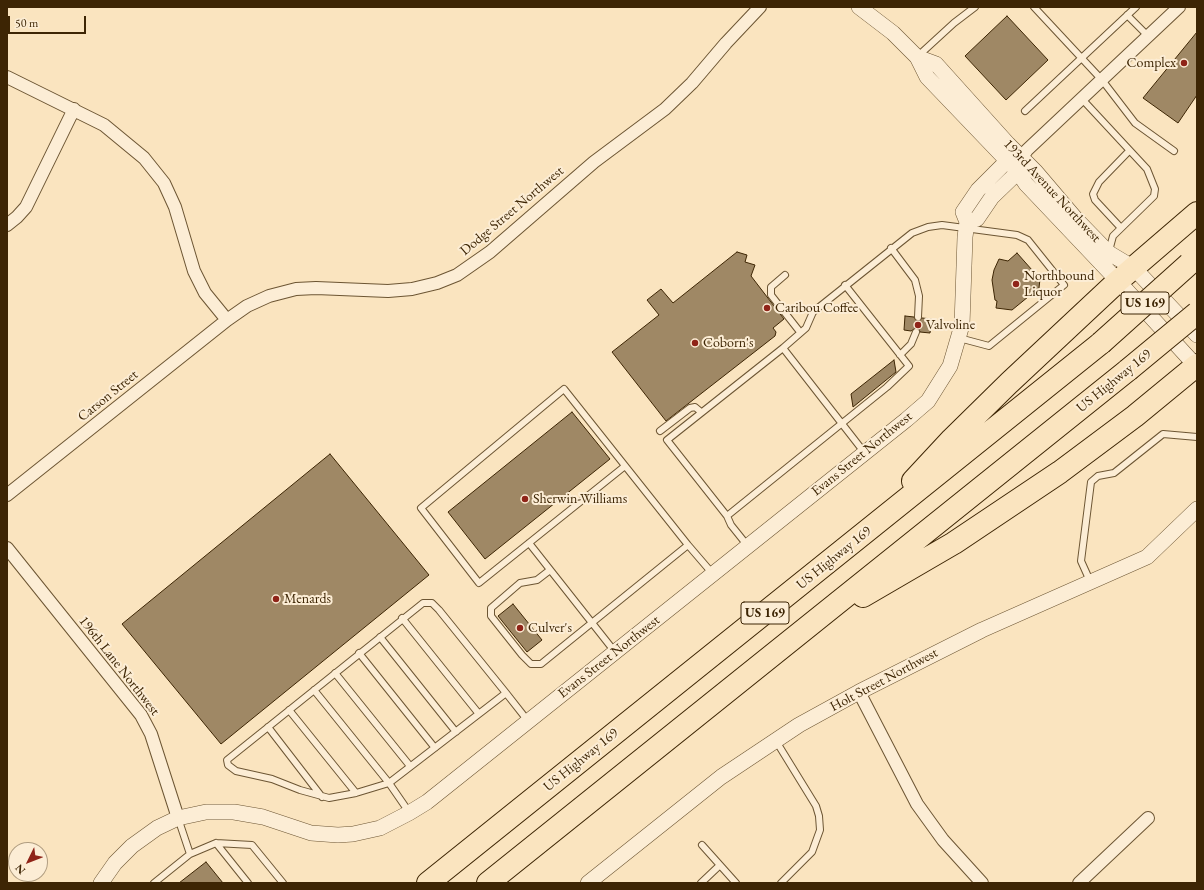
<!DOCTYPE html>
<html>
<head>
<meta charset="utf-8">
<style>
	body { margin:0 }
	#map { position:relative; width:1204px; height:890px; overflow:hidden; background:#fae4bf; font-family:"EB Garamond",serif }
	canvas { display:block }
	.frame { position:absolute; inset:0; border:8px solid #3d2504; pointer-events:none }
	.north { position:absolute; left:8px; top:842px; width:40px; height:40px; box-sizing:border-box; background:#fcedd5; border:1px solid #b09d81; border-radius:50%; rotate:227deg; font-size:11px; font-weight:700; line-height:16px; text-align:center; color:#3d2504 }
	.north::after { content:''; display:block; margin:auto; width:14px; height:18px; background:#8f2418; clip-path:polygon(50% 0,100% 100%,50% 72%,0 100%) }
	.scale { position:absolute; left:8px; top:16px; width:78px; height:18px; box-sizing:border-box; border:2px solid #3d2504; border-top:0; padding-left:5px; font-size:12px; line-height:14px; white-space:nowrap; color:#3d2504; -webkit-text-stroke:3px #fcedd5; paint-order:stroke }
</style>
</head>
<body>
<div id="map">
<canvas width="1204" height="890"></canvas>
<div class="frame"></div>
<div class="north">N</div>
<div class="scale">50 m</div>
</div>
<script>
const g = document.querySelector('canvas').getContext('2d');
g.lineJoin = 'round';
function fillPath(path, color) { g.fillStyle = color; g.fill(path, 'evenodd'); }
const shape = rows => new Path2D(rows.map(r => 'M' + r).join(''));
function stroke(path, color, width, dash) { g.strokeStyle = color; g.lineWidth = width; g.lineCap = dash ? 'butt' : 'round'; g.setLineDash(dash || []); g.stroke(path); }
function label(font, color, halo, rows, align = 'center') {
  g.font = font + ' "EB Garamond",serif'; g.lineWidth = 4; g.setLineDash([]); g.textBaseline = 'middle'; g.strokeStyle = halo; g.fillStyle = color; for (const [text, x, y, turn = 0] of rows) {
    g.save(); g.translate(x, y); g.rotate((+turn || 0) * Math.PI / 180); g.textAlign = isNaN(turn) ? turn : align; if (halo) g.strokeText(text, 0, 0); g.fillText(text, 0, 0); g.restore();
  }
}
const building = shape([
	[1007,16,1048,60,1006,100,965,56,1007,16],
	[1197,32,1197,95,1178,123,1143,98,1197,32],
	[737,252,747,255,745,262,755,265,751,276,784,319,773,328,776,332,775,336,666,421,612,352,659,315,647,300,661,289,673,303,737,252],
	[1017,253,1040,279,1039,288,1012,310,996,308,997,301,995,300,992,280,994,270,999,259,1008,261,1017,253],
	[905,316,914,317,917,321,922,318,932,319,930,333,920,332,919,329,916,328,911,331,904,330,905,316],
	[894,360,896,372,853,407,851,394,894,360],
	[572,412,610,459,485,559,448,512,572,412],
	[330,454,429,575,221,744,122,624,330,454],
	[513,604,542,640,527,652,498,616,513,604],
	[206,862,223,883,179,883,206,862]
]);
fillPath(building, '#9f8865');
stroke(building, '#3d2504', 1);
const service = shape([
	[1034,7,1102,80,1135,123,1174,151],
	[1127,15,1148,36],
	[918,56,954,23,975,7],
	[1082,99,1147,169,1155,189,1154,196,1113,236,1109,251],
	[1025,111,1136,7],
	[1121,228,1095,200,1093,194,1099,182,1129,151],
	[891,248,915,280,919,296,918,317],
	[785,275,771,287,771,295,800,332],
	[783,348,864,452],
	[900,355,911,344,916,332],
	[660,431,690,408,695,407,701,412],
	[625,466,479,583,421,508,564,389,688,545,712,573],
	[727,516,887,387,909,366,845,285],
	[529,543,615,652],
	[747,545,731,525,727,516,667,440,783,348,806,328,813,312,912,233,928,227,942,225,1017,235,1028,240,1064,285,989,346,959,338],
	[550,570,537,580,520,583,491,608,491,616,522,655,531,664,541,664,688,545],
	[1090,581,1081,561,1091,482,1098,476,1114,473,1163,434,1197,437],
	[402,618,479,714],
	[380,637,456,732],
	[359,653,435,748],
	[335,673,410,766],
	[314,690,389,783,409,812],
	[506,693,389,783,356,793,329,798,300,790,272,779,236,771,228,765,227,760,423,603,432,603,439,610,506,693,528,721],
	[289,710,356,793],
	[268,727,322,797],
	[776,741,816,806,819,816,820,830,812,852,781,883],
	[216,843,248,883],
	[702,845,736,883],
	[190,854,216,843,252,845,283,883],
	[154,883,190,854,178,818],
	[701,883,720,865]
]);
const minor = shape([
	[7,77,104,125,144,158,164,183,175,207,194,271,205,293,227,320],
	[1022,157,1027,150,1179,7],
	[7,225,17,217,26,207,74,109],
	[7,495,227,320,247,306,269,296,296,289,316,288,388,291,412,289,437,283,457,275,490,252,594,162,665,109,692,83,726,43,760,7],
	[7,548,141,715,151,734,178,818],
	[859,692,917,804,943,840,982,883],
	[1079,883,1148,818]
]);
const tertiary = shape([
	[859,7,893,33,917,57,927,77,1018,172,1026,184,1118,281,1197,367],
	[917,57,936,64,1008,144,1036,172,1076,219,1109,253,1134,268,1197,335],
	[967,222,977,219,992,197,1018,172,1021,162],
	[101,883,115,863,132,846,157,828,178,818,206,812,234,812,263,817,311,833,338,835,353,834,380,828,409,813,427,802,906,420,928,401,950,366,962,325,965,237,967,222,963,212,978,190,1007,161,1022,157],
	[588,883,721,777,799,725,859,692,982,630,1147,557,1197,509]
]);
const motorway = shape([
	[913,481,952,439,1009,383,1118,281,1197,213],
	[863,596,954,543,1060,472,1135,416,1197,365],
	[428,883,1101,343],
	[488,883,1128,370]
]);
stroke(service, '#6c5533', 8);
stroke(minor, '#6c5533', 14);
stroke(tertiary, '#6c5533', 16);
stroke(motorway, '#3d2504', 24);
stroke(service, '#fcedd5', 6);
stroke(minor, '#fcedd5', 12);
stroke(tertiary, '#fcedd5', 15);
stroke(motorway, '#fae4bf', 22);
const motorwayBridge = shape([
	[1101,343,1189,264],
	[1128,370,1197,313]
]);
stroke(motorwayBridge, '#3d2504', 24, []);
stroke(motorwayBridge, '#fae4bf', 22);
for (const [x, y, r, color] of [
	[1184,63,4,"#8f2418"],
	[1016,284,4,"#8f2418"],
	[767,308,4,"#8f2418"],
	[918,325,4,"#8f2418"],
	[695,343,4,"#8f2418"],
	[525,499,4,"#8f2418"],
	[276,599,4,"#8f2418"],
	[520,628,4,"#8f2418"]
]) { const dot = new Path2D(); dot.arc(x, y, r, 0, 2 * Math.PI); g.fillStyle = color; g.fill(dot); stroke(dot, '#fcedd5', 1.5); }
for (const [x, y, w] of [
	[1145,303,48],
	[765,613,48]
]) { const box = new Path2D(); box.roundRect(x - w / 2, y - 11, w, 22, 3); g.fillStyle = '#fcedd5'; g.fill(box); stroke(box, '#3d2504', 1); }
label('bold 13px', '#3d2504', null, [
	["US 169",1145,303],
	["US 169",765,613]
]);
label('14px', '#3d2504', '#fcedd5', [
	["Complex",1176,63,"right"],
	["Northbound",1024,276],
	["Liquor",1024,292],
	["Caribou Coffee",775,308],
	["Valvoline",926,325],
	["Coborn's",703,343],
	["Sherwin-Williams",533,499],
	["Menards",284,599],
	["Culver's",528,628]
], 'left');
label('14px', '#3d2504', '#fcedd5', [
	["193rd Avenue Northwest",1052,191,47],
	["Dodge Street Northwest",512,211,-40],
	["US Highway 169",1114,381,-39],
	["Carson Street",108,396,-39],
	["Evans Street Northwest",862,454,-39],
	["US Highway 169",834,558,-39],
	["Evans Street Northwest",609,657,-38],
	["196th Lane Northwest",119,666,52],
	["Holt Street Northwest",884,680,-28],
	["US Highway 169",581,760,-39]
]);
</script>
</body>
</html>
